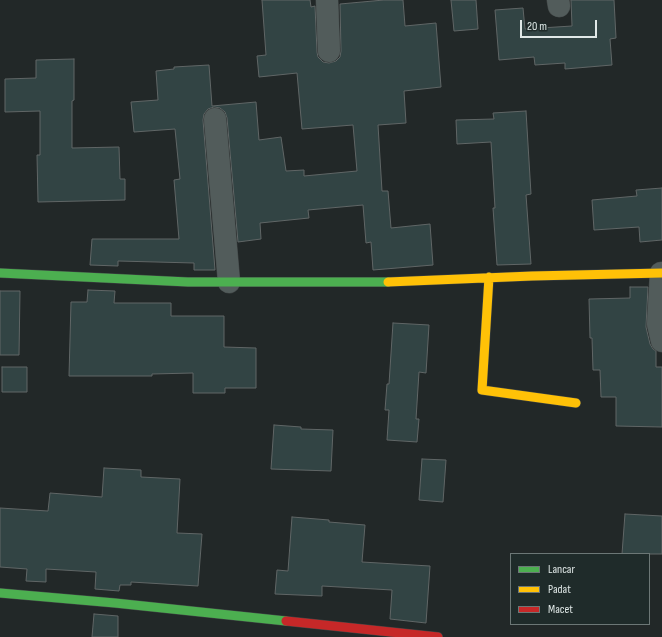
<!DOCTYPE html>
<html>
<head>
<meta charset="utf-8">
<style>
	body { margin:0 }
	#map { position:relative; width:662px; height:637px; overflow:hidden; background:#222828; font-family:"Sofia Sans Condensed",sans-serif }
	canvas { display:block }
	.legend { position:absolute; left:510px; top:553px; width:140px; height:72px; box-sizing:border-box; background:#1f2b2a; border:1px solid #6c7776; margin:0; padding:5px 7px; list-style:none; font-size:12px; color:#e0e8e7 }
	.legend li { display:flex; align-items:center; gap:8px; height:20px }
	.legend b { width:20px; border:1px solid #6c7776 }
	.scale { position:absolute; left:520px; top:20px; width:77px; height:18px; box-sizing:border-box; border:2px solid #e0e8e7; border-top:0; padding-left:5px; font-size:12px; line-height:14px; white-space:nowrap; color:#e0e8e7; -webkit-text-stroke:3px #1f2b2a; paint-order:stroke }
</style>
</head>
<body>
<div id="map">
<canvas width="662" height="637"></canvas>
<ul class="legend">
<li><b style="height:5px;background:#4caf50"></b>Lancar</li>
<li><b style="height:5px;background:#ffc107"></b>Padat</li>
<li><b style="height:5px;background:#c62828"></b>Macet</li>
</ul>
<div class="scale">20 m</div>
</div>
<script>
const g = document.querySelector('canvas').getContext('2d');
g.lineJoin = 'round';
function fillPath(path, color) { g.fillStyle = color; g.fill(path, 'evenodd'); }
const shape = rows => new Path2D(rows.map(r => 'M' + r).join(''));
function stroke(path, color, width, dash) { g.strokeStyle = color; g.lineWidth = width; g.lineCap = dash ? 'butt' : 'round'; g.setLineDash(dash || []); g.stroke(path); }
const building = shape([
	[262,0,310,0,311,7,315,6,317,52,318,57,323,62,329,63,336,61,340,57,341,51,340,4,384,0,403,0,405,26,436,23,441,87,404,91,406,123,378,125,382,191,388,191,391,228,430,224,433,265,373,270,371,242,366,243,363,205,308,210,309,218,260,223,261,239,238,242,227,118,225,112,220,108,214,107,208,109,204,114,203,120,215,270,194,270,194,263,118,261,118,266,90,265,92,239,179,239,174,180,180,179,175,129,134,132,131,102,158,100,156,71,174,69,174,67,209,65,212,106,256,102,259,140,281,137,286,171,304,170,304,176,357,171,353,125,302,129,297,73,259,77,257,56,266,55,262,0],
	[451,0,476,0,478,29,454,31,451,0],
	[571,0,614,0,616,38,610,39,612,65,565,69,565,63,535,65,534,57,499,60,495,10,523,8,525,29,572,26,571,0],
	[74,59,74,100,72,101,72,148,119,147,120,179,125,179,125,200,38,202,37,155,40,155,40,111,5,112,5,79,36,78,36,60,74,59],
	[526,111,531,194,526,195,531,264,497,265,493,208,495,208,491,142,457,144,456,120,494,119,493,113,526,111],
	[662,188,662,240,640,242,639,227,594,230,592,200,637,196,636,190,662,188],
	[630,287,648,287,646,327,650,344,653,349,656,351,656,367,662,367,662,427,616,426,616,397,601,397,600,370,593,370,592,338,590,338,589,299,630,298,630,287],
	[88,290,115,291,114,303,171,303,171,316,224,316,224,347,256,348,256,388,225,388,225,393,193,393,193,373,152,374,152,376,69,376,71,302,87,302,88,290],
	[0,291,20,291,19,355,0,355,0,291],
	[393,323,429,325,426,373,419,372,416,419,419,419,417,442,387,440,389,410,385,410,387,384,389,384,393,323],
	[2,367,27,367,27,392,2,392,2,367],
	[274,425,301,427,301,429,333,430,331,471,271,469,274,425],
	[422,459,446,460,443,502,419,500,422,459],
	[104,468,141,470,141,477,180,479,177,533,202,534,198,586,131,582,131,585,120,585,119,591,95,589,96,572,46,569,46,582,26,581,27,569,0,567,0,508,48,511,50,493,102,497,104,468],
	[625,514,662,516,662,554,622,554,625,514],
	[292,517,329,520,329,522,365,525,362,562,430,566,426,623,390,619,392,590,322,586,322,596,275,594,277,570,288,571,292,517],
	[94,614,118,616,118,637,92,637,94,614]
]);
fillPath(building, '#324444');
stroke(building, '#606666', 1);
const street = shape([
	[327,0,329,51],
	[558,0,559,6],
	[215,119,229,282],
	[661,273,658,324,662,341]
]);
const fast = shape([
	[0,273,188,282,388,282],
	[0,593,115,603,286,621]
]);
const slow = shape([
	[489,277,482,390,576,403],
	[388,282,532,276,662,273]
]);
const jam = shape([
	[286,621,438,637]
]);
stroke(street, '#414646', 23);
stroke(fast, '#414646', 10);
stroke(slow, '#414646', 10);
stroke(jam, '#414646', 10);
stroke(street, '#525c5b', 22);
stroke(fast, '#4caf50', 9);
stroke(slow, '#ffc107', 9);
stroke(jam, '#c62828', 9);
</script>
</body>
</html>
